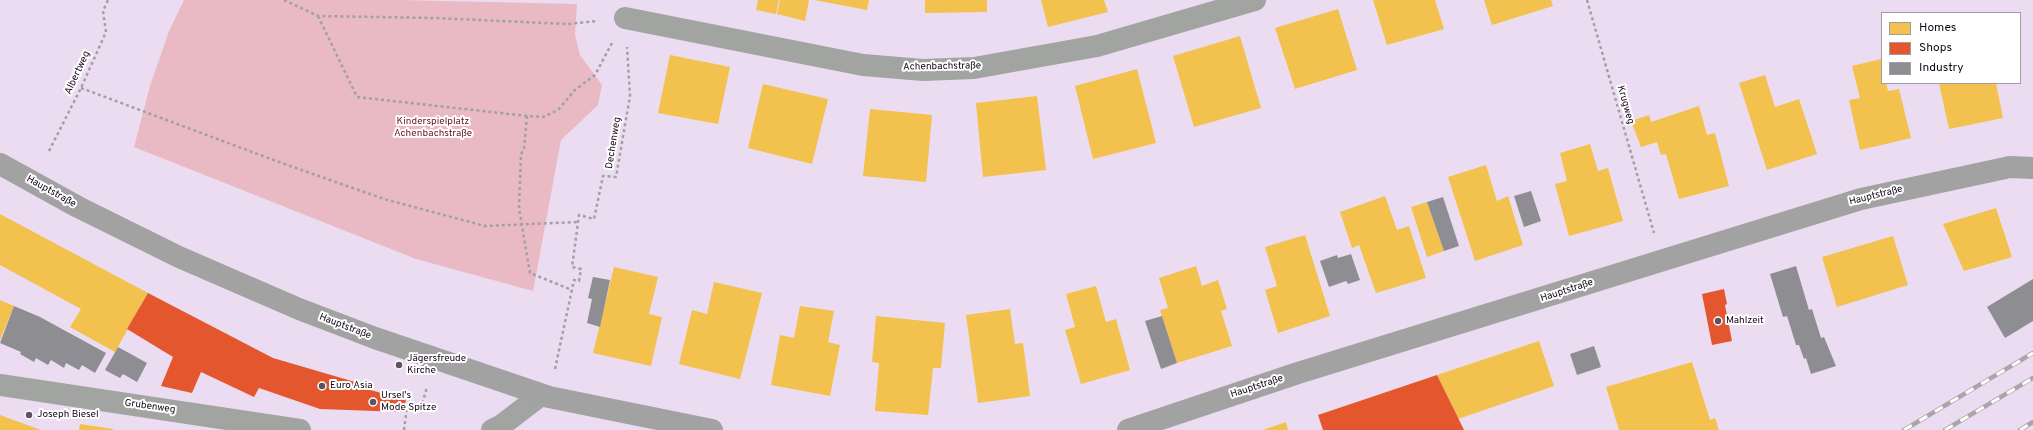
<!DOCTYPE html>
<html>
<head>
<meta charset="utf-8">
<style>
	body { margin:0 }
	#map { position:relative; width:2033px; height:430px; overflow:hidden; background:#ecdcf1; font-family:Overpass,sans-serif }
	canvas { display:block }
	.legend { position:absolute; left:1881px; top:12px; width:140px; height:72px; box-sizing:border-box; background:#fff; border:1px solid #a19ca3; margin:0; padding:5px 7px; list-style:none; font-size:12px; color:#140718 }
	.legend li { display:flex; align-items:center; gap:8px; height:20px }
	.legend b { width:20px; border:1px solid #a19ca3 }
</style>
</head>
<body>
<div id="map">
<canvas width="2033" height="430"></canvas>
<ul class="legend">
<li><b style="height:11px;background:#f2c14e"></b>Homes</li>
<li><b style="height:11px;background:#e4572e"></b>Shops</li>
<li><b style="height:11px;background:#8d8d92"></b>Industry</li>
</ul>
</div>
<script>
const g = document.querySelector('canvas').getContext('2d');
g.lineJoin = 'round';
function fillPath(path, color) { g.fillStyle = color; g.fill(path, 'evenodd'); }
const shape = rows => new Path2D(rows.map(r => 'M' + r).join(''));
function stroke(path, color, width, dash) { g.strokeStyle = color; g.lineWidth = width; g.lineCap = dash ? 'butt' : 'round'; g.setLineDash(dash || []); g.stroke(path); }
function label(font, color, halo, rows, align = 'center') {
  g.font = font + ' Overpass,sans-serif'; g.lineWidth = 4; g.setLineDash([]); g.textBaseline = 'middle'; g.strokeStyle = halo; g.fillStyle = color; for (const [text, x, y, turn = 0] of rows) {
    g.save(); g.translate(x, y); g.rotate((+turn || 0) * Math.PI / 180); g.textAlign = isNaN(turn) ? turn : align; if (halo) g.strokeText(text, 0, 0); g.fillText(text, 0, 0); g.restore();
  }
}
fillPath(shape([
	[184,0,400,0,577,4,575,35,580,55,602,85,598,105,561,140,533,291,416,259,134,147,150,86,169,31]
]), '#e9bac4');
fillPath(shape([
	[758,0,779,0,776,14,756,10],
	[780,0,809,0,805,21,777,14],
	[814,0,869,0,867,10],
	[925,0,987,0,987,12,925,13],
	[1041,0,1104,0,1108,12,1048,27],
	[1373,0,1435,0,1444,29,1387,45],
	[1484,0,1551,0,1553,6,1492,25],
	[1338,9,1357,70,1295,89,1275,28],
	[1240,36,1261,108,1194,127,1173,56],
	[670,55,730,67,718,124,658,113],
	[1881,59,1882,83,1886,83,1888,91,1899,89,1911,138,1860,150,1849,100,1860,98,1852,66],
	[1137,69,1156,143,1093,159,1075,86],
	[1765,75,1775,107,1799,99,1817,154,1767,170,1739,83],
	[1939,83,1996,83,2003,118,1949,129],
	[763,84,828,99,812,164,748,148],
	[1037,96,1046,170,983,177,976,103],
	[1699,106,1707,135,1715,133,1729,186,1679,199,1666,154,1661,155,1657,142,1641,147,1631,121,1649,115,1651,122],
	[870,109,932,115,926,182,863,176],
	[1590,144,1598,171,1608,168,1623,221,1569,236,1555,184,1567,181,1560,153],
	[1486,165,1497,201,1508,196,1523,245,1475,261,1448,177],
	[1385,196,1397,230,1409,226,1426,278,1376,293,1359,245,1352,248,1340,212],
	[1427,202,1444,251,1427,257,1411,207],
	[1996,208,2012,257,1964,271,1943,224],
	[0,214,148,293,115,352,70,327,81,309,0,265],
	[1305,235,1330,316,1278,333,1265,290,1277,286,1265,247],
	[1893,236,1908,285,1837,307,1822,257],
	[1196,266,1202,286,1218,280,1227,309,1221,311,1232,346,1177,363,1160,310,1168,308,1159,278],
	[614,267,658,277,649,314,662,317,651,366,593,353],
	[714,282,762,293,740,379,679,364,692,310,707,314],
	[1096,286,1106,322,1116,319,1130,370,1081,384,1065,330,1075,327,1066,294],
	[0,300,14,306,0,340],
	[800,306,834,311,828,342,840,345,830,396,771,385,780,335,794,338],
	[1010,309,1015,344,1023,343,1030,396,978,403,966,315],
	[876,316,945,323,941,368,933,368,928,415,875,411,879,363,872,362],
	[1539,341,1554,386,1458,419,1437,375],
	[1692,362,1710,420,1715,418,1719,430,1619,430,1606,387],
	[0,415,41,430,0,430],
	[1286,422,1288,430,1263,430],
	[80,424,113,429,113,430,79,430]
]), '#f2c14e');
fillPath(shape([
	[1724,289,1727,304,1725,305,1732,341,1712,345,1702,294],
	[148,293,273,358,355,382,353,385,406,400,403,412,320,409,259,388,254,397,201,372,192,393,161,386,173,357,127,329],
	[1437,375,1464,430,1323,430,1318,415]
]), '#e4572e');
fillPath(shape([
	[1531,191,1541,221,1524,227,1514,196],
	[1443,197,1459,246,1444,251,1427,202],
	[1351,254,1360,280,1348,284,1346,281,1329,287,1320,261,1337,255,1338,258],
	[1796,266,1809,310,1812,309,1821,338,1824,337,1836,366,1811,374,1806,358,1804,359,1799,345,1796,345,1787,316,1783,317,1770,274],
	[593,277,610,280,600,327,587,323,592,299,588,298],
	[2033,279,2033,321,2005,338,1987,307],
	[14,306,40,317,106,353,95,373,82,365,79,370,66,363,64,368,51,360,48,365,36,358,34,362,20,354,21,352,0,343],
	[1162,316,1177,363,1161,369,1145,321],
	[1594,346,1601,367,1577,375,1570,354],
	[118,347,147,363,137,382,123,374,120,378,105,370]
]), '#8d8d92');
stroke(shape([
	[284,0,318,16,434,18,568,24,597,21],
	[1587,0,1654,233],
	[318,16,357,97,527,116,543,117,558,110,575,90,595,75,612,43],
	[81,88,279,162,384,199,485,226,578,222],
	[527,116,524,149,521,154,519,208,530,273,572,290],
	[49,151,81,88,106,32,103,11,108,0],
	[555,369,574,280,579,281,581,269,572,267,579,215,594,219,603,176,616,177,630,96,627,47],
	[404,430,407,407,421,408,427,387]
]), '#a1a0a2', 2.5, [3, 3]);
stroke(shape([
	[625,18,863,65,923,70,974,68,1097,46,1255,0],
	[0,385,300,430],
	[492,430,502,425,541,395]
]), '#a2a4a2', 22);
stroke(shape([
	[0,164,78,207,179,257,299,309,375,338,549,397,712,430],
	[1128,430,1298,373,1861,199,2010,167,2033,168]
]), '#a1a2a1', 22);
const rail = shape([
	[1904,430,2033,353],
	[1945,430,2033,378],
	[2020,430,2033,422]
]);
stroke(rail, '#aba5ab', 4.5);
stroke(rail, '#fff', 3, [9]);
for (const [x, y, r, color] of [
	[1718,321,4,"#605264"],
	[399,365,4,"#605264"],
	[322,386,4,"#605264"],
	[373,402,4,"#605264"],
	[29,415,4,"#605264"]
]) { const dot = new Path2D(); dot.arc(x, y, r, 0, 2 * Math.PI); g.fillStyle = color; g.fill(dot); stroke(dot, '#fff', 1.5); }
label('10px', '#140718', '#fff', [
	["Achenbachstraße",942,67,-1],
	["Albertweg",78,73,-65],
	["Krugweg",1625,105,74],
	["Dechenweg",614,143,-81],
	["Hauptstraße",51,192,29],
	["Hauptstraße",1876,196,-14],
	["Hauptstraße",1567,291,-18],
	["Hauptstraße",345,327,21],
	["Hauptstraße",1257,387,-18],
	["Grubenweg",150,407,8]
]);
label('10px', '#6b1321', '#fff', [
	["Kinderspielplatz",433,122],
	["Achenbachstraße",433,134]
]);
label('10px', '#140718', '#fff', [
	["Mahlzeit",1726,321],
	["Jägersfreude",407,359],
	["Kirche",407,371],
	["Euro Asia",330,386],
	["Ursel's",381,396],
	["Mode Spitze",381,408],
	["Joseph Biesel",37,415]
], 'left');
</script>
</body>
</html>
